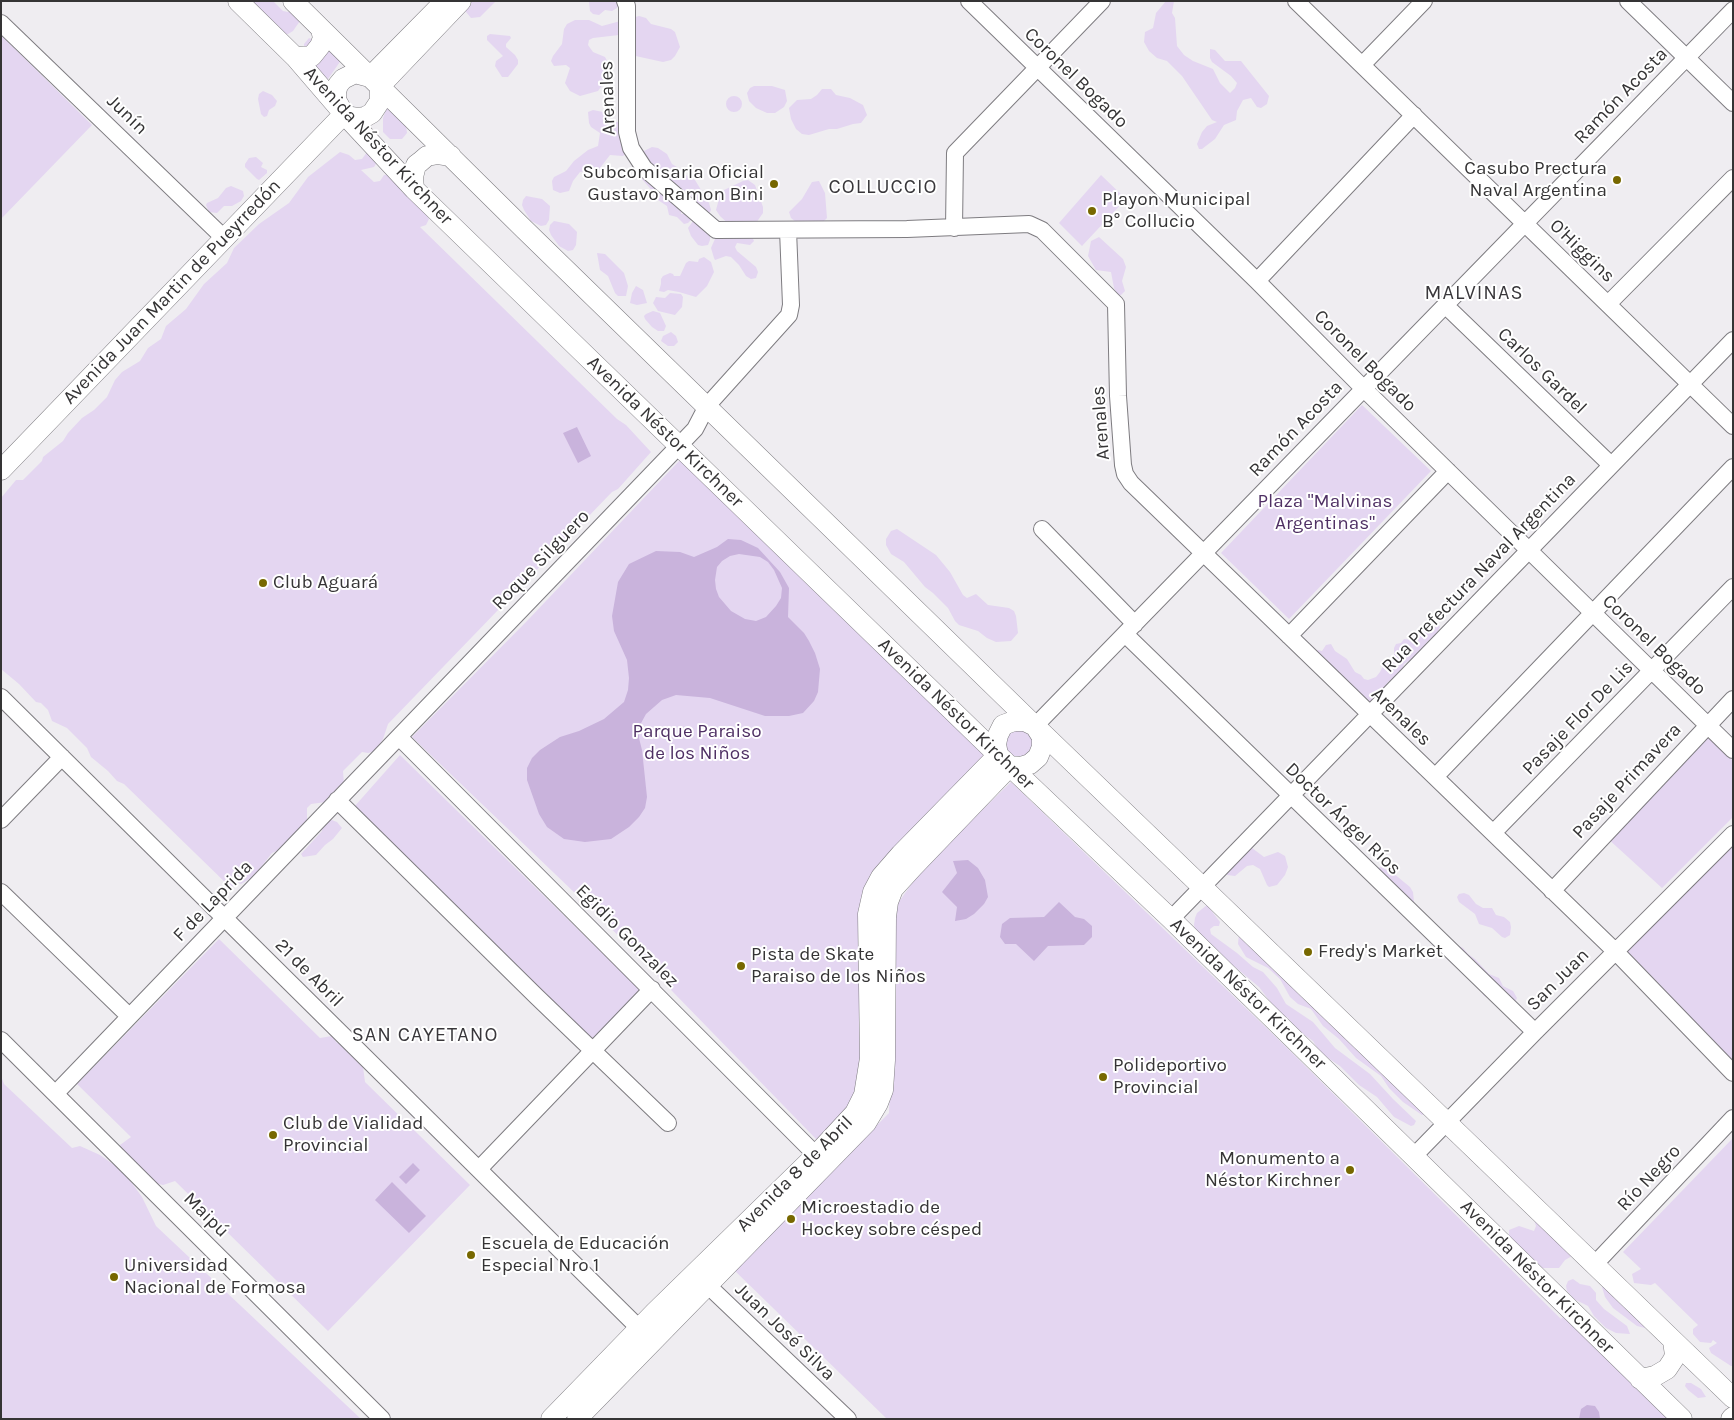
<!DOCTYPE html>
<html>
<head>
<meta charset="utf-8">
<style>
	body { margin:0 }
	#map { position:relative; width:1734px; height:1420px; overflow:hidden; background:#efedf1; font-family:Karla,sans-serif }
	canvas { display:block }
	.frame { position:absolute; inset:0; border:2px solid #353435; pointer-events:none }
</style>
</head>
<body>
<div id="map">
<canvas width="1734" height="1420"></canvas>
<div class="frame"></div>
</div>
<script>
const g = document.querySelector('canvas').getContext('2d');
g.lineJoin = 'round';
function fillPath(path, color) { g.fillStyle = color; g.fill(path, 'evenodd'); }
const shape = rows => new Path2D(rows.map(r => 'M' + r).join(''));
function stroke(path, color, width, dash) { g.strokeStyle = color; g.lineWidth = width; g.lineCap = dash ? 'butt' : 'round'; g.setLineDash(dash || []); g.stroke(path); }
function label(font, color, halo, rows, align = 'center') {
  g.font = font + ' Karla,sans-serif'; g.lineWidth = 4; g.setLineDash([]); g.textBaseline = 'middle'; g.strokeStyle = halo; g.fillStyle = color; for (const [text, x, y, turn = 0] of rows) {
    g.save(); g.translate(x, y); g.rotate((+turn || 0) * Math.PI / 180); g.textAlign = isNaN(turn) ? turn : align; if (halo) g.strokeText(text, 0, 0); g.fillText(text, 0, 0); g.restore();
  }
}
fillPath(shape([
	[247,1,273,1,283,11,288,12,293,9,302,18,293,31,288,34,273,35],
	[468,1,496,1,480,17,471,18,462,7],
	[589,1,621,1,617,8,612,11,605,10,599,15,593,14,590,11],
	[1166,1,1174,1,1172,13,1175,18,1177,46,1184,55,1193,61,1213,69,1220,83,1230,93,1235,88,1237,83,1231,76,1212,62,1210,58,1210,49,1215,50,1225,61,1241,61,1269,96,1267,104,1261,108,1257,107,1251,98,1243,100,1237,111,1236,120,1224,125,1215,139,1202,149,1199,149,1197,144,1202,132,1207,126,1217,122,1212,120,1182,76,1167,61,1157,58,1149,51,1144,42,1145,32,1153,28,1156,13],
	[639,16,646,18,651,24,671,29,675,32,680,47,675,56,671,60,663,62,631,55,619,35,593,38,589,40,588,45,593,52,605,57,610,66,608,77,598,91,580,96,570,91,565,83,570,68,566,65,554,66,551,61,553,56,562,44,564,29,567,24,575,20,589,20,602,26],
	[490,34,510,36,511,38,506,44,506,47,515,55,518,60,518,64,508,77,502,77,495,66,496,61,503,56,487,40,487,36],
	[1,35,92,125,1,219],
	[309,38,344,56,328,79,324,79,304,49,304,44],
	[754,86,772,86,785,90,787,101,784,107,775,113,767,113,756,108,749,101,747,93,750,88],
	[822,89,831,89,836,95,850,98,863,105,867,115,861,123,853,124,837,129,829,129,809,135,802,134,796,129,791,119,789,108,797,100,811,99,817,95],
	[263,91,272,95,277,101,275,106,269,110,267,116,264,117,261,114,258,99,259,94],
	'726 104a8 8 0 1 1 16 0a8 8 0 1 1-16 0Z',
	[392,105,406,125,407,133,402,139,390,139,383,132,383,118,386,110],
	[593,110,603,112,610,120,621,123,627,152,623,156,610,155,600,168,595,170,580,172,573,181,569,191,560,193,553,190,552,181,554,177,566,171,574,161,588,150,598,146,600,133,591,127,589,123,588,112],
	[652,147,658,148,667,154,672,164,682,170,689,178,695,180,709,203,711,210,709,214,634,161,642,152],
	[340,152,349,155,355,160,362,159,367,152,379,159,374,167,361,170,374,182,380,181,384,175,392,174,401,184,400,190,403,193,411,192,429,219,426,225,420,227,617,419,626,425,651,452,618,489,612,492,388,724,383,739,375,751,368,753,362,752,343,771,344,785,331,795,326,802,311,804,307,808,307,820,301,829,281,849,272,853,254,876,241,884,236,882,231,888,124,784,117,781,108,771,91,757,87,748,67,728,52,721,48,710,41,703,36,702,19,684,1,669,1,498,16,480,23,480,42,461,43,457,63,441,68,433,82,418,94,410,107,397,115,380,122,372,140,361,148,348,161,339,166,326,186,309,204,284,227,263,234,248,259,224,289,203,308,177],
	[256,157,263,163,261,167,267,170,267,173,259,180,257,179,245,167,245,164,249,158],
	[643,174,682,208,681,214,689,213,691,220,688,223,684,224,677,217,669,215,667,206,658,200,656,195,640,177],
	[1101,175,1126,199,1082,246,1059,223],
	[748,180,755,185,763,207,763,213,756,223,737,232,720,216,716,210,720,195,724,190,743,181],
	[819,181,825,193,827,218,822,223,801,226,791,218,789,212,802,199,812,182],
	[231,186,243,191,244,196,241,201,232,206,224,206,217,213,209,212,206,205,207,203,218,198,226,188],
	[526,196,542,199,550,206,549,220,546,225,541,226,531,221,524,210,522,205,523,200],
	[554,221,569,224,577,232,576,245,573,250,568,251,559,246,551,235,549,230,550,225],
	[693,221,696,221,710,234,710,240,708,245,702,246,698,245,691,236,688,228],
	[718,232,753,239,754,241,750,245,737,243,735,247,737,251,756,267,758,272,756,278,751,279,746,276,739,265,731,257,726,256,715,260,714,258,711,248],
	[1099,237,1123,259,1126,267,1122,281,1125,291,1121,295,1118,295,1114,288,1111,272,1096,270,1088,256,1091,241],
	[597,253,605,254,624,273,628,286,626,296,618,296,615,293,608,276,600,270],
	[704,257,711,262,714,272,707,286,696,297,679,292,668,290,664,292,659,291,661,284,661,279,663,276,670,273,673,274,674,276,680,276,686,263,689,261,698,262,699,259],
	[636,286,643,290,647,303,637,305,630,303,632,293],
	[670,293,681,294,683,297,682,307,675,315,658,311,653,303,656,297,665,298],
	[653,311,660,313,666,326,664,331,658,331,652,327,645,319,644,316,646,314],
	[671,332,676,336,678,342,674,346,668,346,661,341,663,336],
	[1362,405,1431,471,1289,619,1221,553],
	[681,459,985,755,874,872,862,1059,856,1089,848,1109,817,1140,601,918,412,737,526,622],
	[897,529,936,555,950,572,963,595,967,598,976,594,988,605,1009,608,1014,611,1016,616,1018,633,1011,641,996,642,987,638,978,631,959,625,955,621,948,608,933,593,925,587,904,562,891,554,886,545,886,539,891,531],
	[1434,621,1438,622,1440,627,1436,635,1427,642,1418,655,1404,664,1403,669,1393,681,1389,681,1374,700,1366,704,1315,651,1318,650,1322,651,1326,645,1331,644,1335,651,1347,659,1355,672,1361,675,1364,679,1368,680,1376,677,1380,672,1384,664,1391,660,1394,655,1394,648,1396,644,1401,643,1404,639,1413,640,1417,638,1422,630,1422,626],
	[1026,726,1037,740,1026,759,1010,758,1002,737,1007,729],
	[1705,735,1733,761,1733,817,1662,888,1606,837],
	[400,755,640,990,591,1042,354,807],
	[1011,782,1280,1041,1561,1319,1564,1316,1670,1419,887,1419,734,1270,889,1113,896,906,922,869],
	[329,819,337,822,342,828,333,839,325,845,316,855,303,857,301,854,322,831,323,824],
	[1733,832,1733,1061,1623,955],
	[1248,845,1264,857,1278,852,1285,856,1288,867,1285,875,1277,885,1269,887,1267,885,1260,869,1253,865,1247,866,1235,876,1227,875,1226,873],
	[1381,867,1393,873,1410,887,1413,892,1414,902,1408,902,1378,875,1378,868],
	[1464,893,1469,895,1476,904,1483,908,1492,908,1496,915,1504,917,1510,922,1511,927,1510,935,1505,938,1502,937,1492,928,1479,924,1475,914,1459,902,1457,897,1459,894],
	[1207,905,1220,922,1219,926,1214,926,1210,929,1211,934,1237,953,1253,967,1263,972,1277,988,1286,1004,1313,1022,1335,1048,1370,1074,1393,1099,1416,1121,1414,1125,1411,1126,1394,1117,1377,1097,1359,1085,1340,1066,1325,1056,1319,1051,1313,1041,1298,1030,1287,1017,1281,1016,1259,987,1234,966,1221,959,1196,933,1194,925,1195,918,1197,913],
	[1239,933,1425,1114,1422,1115,1403,1102,1389,1088,1381,1076,1356,1058,1339,1039,1323,1026,1311,1009,1298,1004,1290,997,1280,979,1268,968,1246,957,1238,944],
	[219,939,320,1038,332,1036,337,1043,345,1044,363,1067,365,1082,470,1185,328,1331,175,1181,163,1185,155,1183,122,1151,120,1145,131,1137,77,1084],
	[1455,944,1463,948,1468,954,1475,959,1489,974,1499,978,1503,986,1513,991,1517,998,1514,1004,1484,996],
	[1,1076,4,1084,72,1148,80,1146,100,1155,123,1171,142,1197,156,1226,361,1419,1,1419],
	[1733,1138,1733,1366,1731,1366,1711,1353,1709,1348,1717,1343,1713,1340,1711,1343,1700,1342,1693,1334,1693,1329,1698,1325,1655,1283,1651,1285,1634,1283,1632,1274,1641,1269,1623,1252],
	[1533,1216,1574,1255,1565,1260,1559,1268,1539,1268,1509,1236,1509,1230,1519,1226,1534,1231,1536,1226],
	[1573,1279,1580,1284,1590,1286,1596,1293,1596,1300,1604,1309,1627,1326,1630,1334,1616,1333,1606,1328,1594,1316,1588,1306,1574,1299,1567,1291,1566,1286,1568,1281],
	[1603,1285,1648,1327,1645,1328,1637,1326,1613,1308,1605,1297,1602,1287],
	[1686,1383,1691,1383,1701,1389,1706,1397,1698,1398,1688,1390,1685,1386]
]), '#e4d6f1');
fillPath(shape([
	[577,427,591,456,578,463,563,433],
	[728,539,741,540,758,548,780,572,789,588,788,617,804,633,809,641,815,653,820,669,818,692,814,701,803,713,789,716,765,716,710,698,676,695,662,700,646,714,640,725,639,738,642,750,647,797,645,808,639,817,629,827,611,839,585,842,564,839,547,827,539,814,527,780,527,768,532,758,540,750,560,737,579,731,604,719,624,702,628,690,629,678,627,660,614,631,612,616,618,582,629,564,656,551,680,552,694,557,717,547],
	[739,554,760,557,768,562,774,570,782,588,781,598,776,606,766,617,756,621,745,619,731,611,719,597,716,589,715,580,717,567,722,561,730,556],
	[968,860,978,868,985,880,988,897,984,904,974,914,966,919,955,921,957,907,942,892,957,873,953,861],
	[1059,902,1075,917,1084,919,1092,926,1092,937,1084,945,1048,946,1034,961,1016,944,1005,944,1000,937,1002,924,1010,918,1044,917],
	[413,1163,420,1170,406,1184,399,1177],
	[392,1182,426,1216,409,1233,375,1200],
	[1587,1405,1595,1406,1599,1412,1600,1419,1579,1419,1581,1409]
]), '#c9b3dc');
const minor = shape([
	[625,1,627,6,627,132,631,148,644,168,716,230,907,229,1029,224,1042,230,1116,304,1118,396,1123,465,1125,474,1131,483,1615,951,1733,1073],
	[969,1,1257,281,1364,389,1733,750],
	[1296,1,1733,426],
	[1628,1,1733,103],
	[1,23,224,238],
	[1362,65,1424,1],
	[954,228,955,153,1102,1],
	[1257,281,1414,115],
	[1608,304,1733,178],
	[1445,305,1611,465],
	[1042,529,1135,624],
	[1125,634,1535,1032],
	[1289,636,1448,471],
	[1,697,648,1337],
	[1035,726,1733,10],
	[399,737,824,1163],
	[1435,777,1733,467],
	[337,800,536,996,668,1123],
	[1,820,62,757],
	[1493,833,1733,587],
	[1552,891,1733,699],
	[1,892,129,1016],
	[1171,919,1733,340],
	[1,1040,382,1419],
	[56,1093,695,429,707,406,789,315,791,305,788,230],
	[1414,1156,1535,1032,1733,834],
	[479,1169,652,989],
	[1594,1265,1733,1118],
	[699,1277,848,1419]
]);
const major = shape([
	[238,1,295,57,344,114,414,189,998,755,1171,919,1682,1419],
	[293,1,525,230,1035,726,1733,1398],
	[445,1,370,77,355,73,343,79,338,85,336,92,336,100,344,114,351,117,358,118,365,117,372,113,380,101,380,86,461,1],
	[295,57,312,56,320,46,323,38,321,29],
	[414,189,413,177,416,165,420,162,427,156,438,154,451,156],
	[1,470,344,114],
	[1640,1379,1655,1376,1667,1369,1673,1360,1675,1355,1673,1341],
	[551,1419,654,1313,816,1155,855,1113,864,1095,870,1058,868,914,873,892,881,877,901,854,998,755,996,744,998,735,1003,725,1014,721,1025,721,1035,726,1042,737,1042,747,1038,757,1030,764,1021,767,1010,766],
	[577,1419,866,1123,878,1103,883,1090,885,1060,886,917,888,902,893,889,914,866,1010,766],
	[1731,1419,1733,1417]
]);
stroke(minor, '#7e7c80', 18);
stroke(major, '#7e7c80', 21);
stroke(minor, '#fff', 16);
stroke(major, '#fff', 20);
for (const [x, y, r, color] of [
	[1617,180,5,"#776800"],
	[774,184,5,"#776800"],
	[1092,211,5,"#776800"],
	[263,583,5,"#776800"],
	[1308,952,5,"#776800"],
	[741,966,5,"#776800"],
	[1103,1077,5,"#776800"],
	[273,1135,5,"#776800"],
	[1350,1170,5,"#776800"],
	[791,1219,5,"#776800"],
	[471,1255,5,"#776800"],
	[114,1277,5,"#776800"]
]) { const dot = new Path2D(); dot.arc(x, y, r, 0, 2 * Math.PI); g.fillStyle = color; g.fill(dot); stroke(dot, '#fff', 2); }
label('19px', '#353435', '#fff', [
	["Coronel Bogado",1076,78,44],
	["Ramón Acosta",1621,96,-46],
	["Arenales",608,98,-92],
	["Junín",127,115,44],
	["Avenida Néstor Kirchner",378,146,47],
	["O'Higgins",1582,251,44],
	["Avenida Juan Martin de Pueyrredón",172,292,-46],
	["Coronel Bogado",1365,361,45],
	["Carlos Gardel",1542,371,44],
	["Arenales",1101,423,-94],
	["Ramón Acosta",1296,429,-46],
	["Avenida Néstor Kirchner",665,432,44],
	["Roque Silguero",541,560,-46],
	["Rua Prefectura Naval Argentina",1479,573,-46],
	["Coronel Bogado",1654,645,44],
	["Avenida Néstor Kirchner",956,714,44],
	["Arenales",1401,717,44],
	["Pasaje Flor De Lis",1578,718,-46],
	["Pasaje Primavera",1627,781,-47],
	["Doctor Ángel Ríos",1343,819,44],
	["F de Laprida",213,901,-46],
	["Egidio Gonzalez",627,936,45],
	["21 de Abril",309,973,45],
	["San Juan",1558,980,-45],
	["Avenida Néstor Kirchner",1248,994,44],
	["Avenida 8 de Abril",795,1174,-45],
	["Río Negro",1649,1178,-47],
	["Maipú",206,1215,45],
	["Avenida Néstor Kirchner",1537,1277,45],
	["Juan José Silva",785,1332,44]
]);
label('19px', '#353435', '#fff', [
	["Casubo Prectura",1607,169,"right"],
	["Naval Argentina",1607,191,"right"],
	["Subcomisaria Oficial",764,173,"right"],
	["Gustavo Ramon Bini",764,195,"right"],
	["Playon Municipal",1102,200],
	["B° Collucio",1102,222],
	["Club Aguará",273,583],
	["Fredy's Market",1318,952],
	["Pista de Skate",751,955],
	["Paraiso de los Niños",751,977],
	["Polideportivo",1113,1066],
	["Provincial",1113,1088],
	["Club de Vialidad",283,1124],
	["Provincial",283,1146],
	["Monumento a",1340,1159,"right"],
	["Néstor Kirchner",1340,1181,"right"],
	["Microestadio de",801,1208],
	["Hockey sobre césped",801,1230],
	["Escuela de Educación",481,1244],
	["Especial Nro 1",481,1266],
	["Universidad",124,1266],
	["Nacional de Formosa",124,1288]
], 'left');
label('19px', '#4f3064', '#fff', [
	["Plaza \"Malvinas",1325,502],
	["Argentinas\"",1325,524],
	["Parque Paraiso",697,732],
	["de los Niños",697,754]
]);
g.letterSpacing = '1px';
label('20px', '#39373b', '#fff', [
	["COLLUCCIO",883,187],
	["MALVINAS",1474,293],
	["SAN CAYETANO",425,1035]
]);
g.letterSpacing = '0px';
</script>
</body>
</html>
